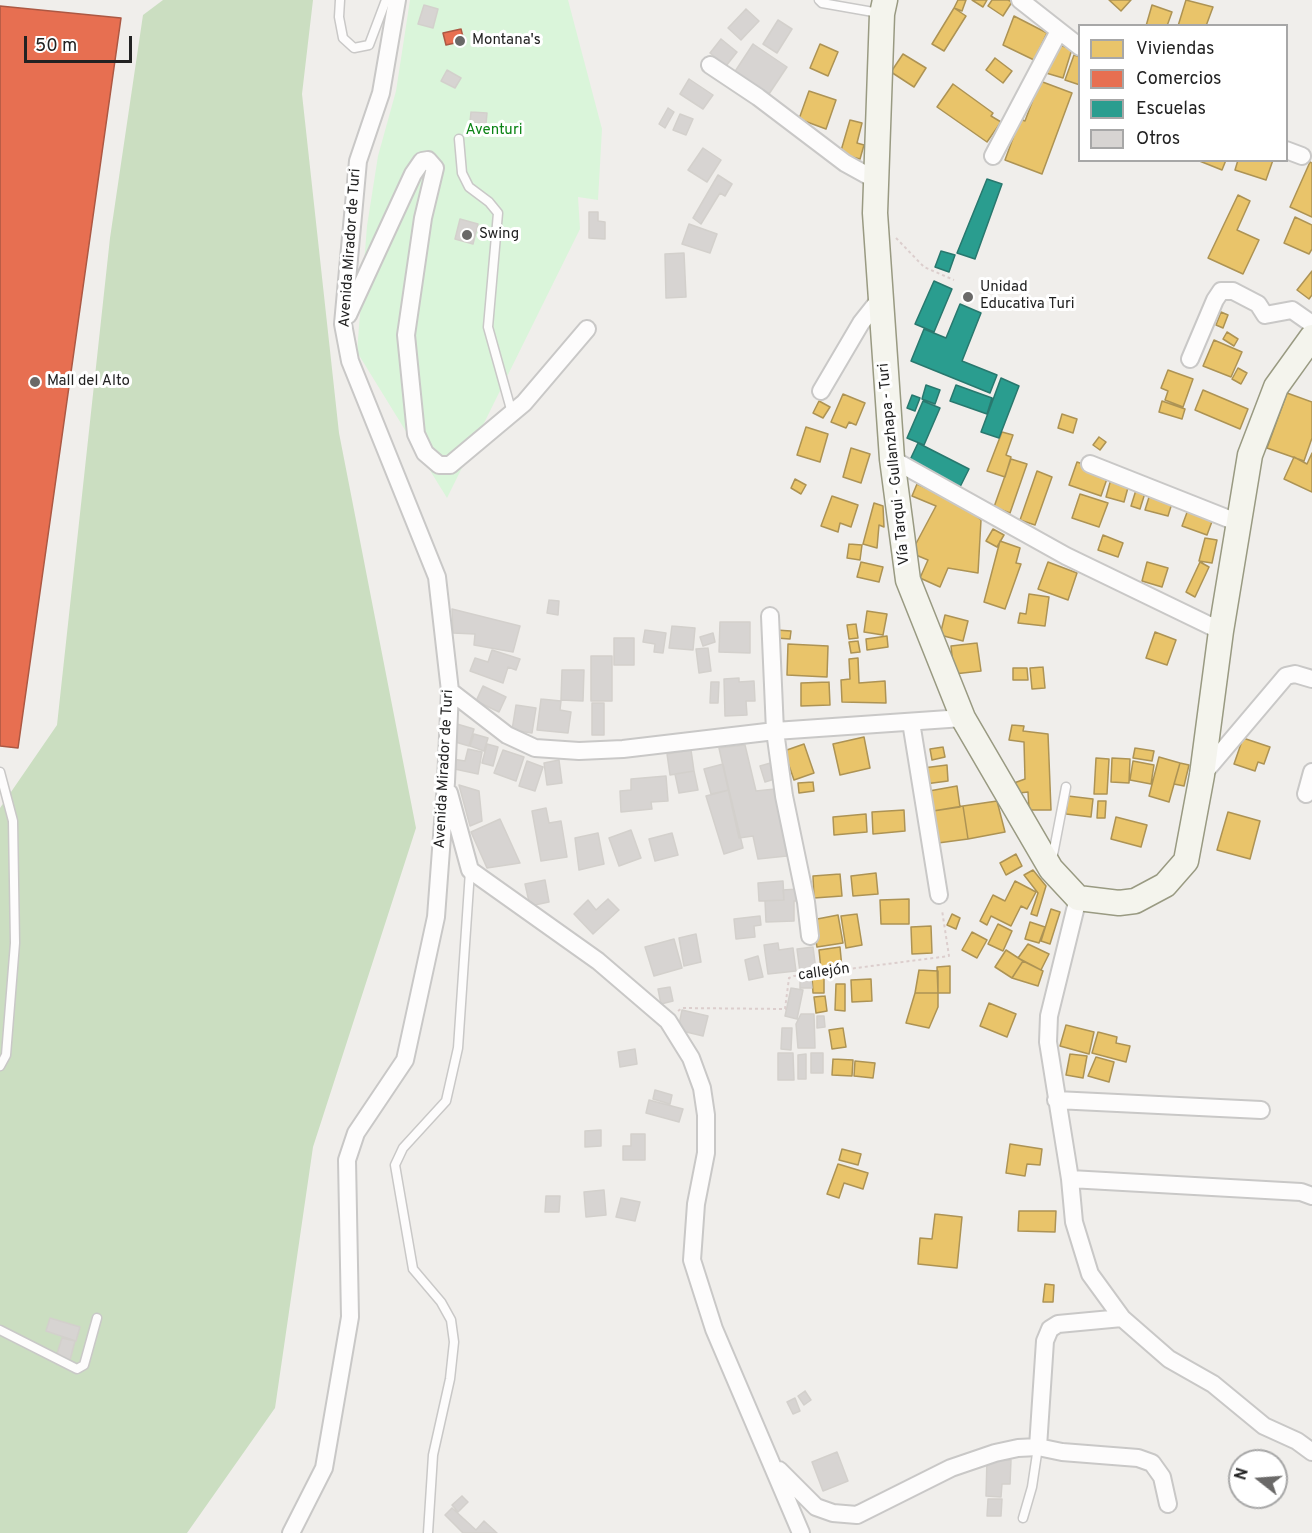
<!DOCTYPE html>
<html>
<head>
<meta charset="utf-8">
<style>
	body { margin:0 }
	#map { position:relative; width:1312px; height:1533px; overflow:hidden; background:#f0eeeb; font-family:Overpass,sans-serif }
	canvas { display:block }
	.legend { position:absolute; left:1078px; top:24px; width:210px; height:138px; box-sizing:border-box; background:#fff; border:2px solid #a7a7a7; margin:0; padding:8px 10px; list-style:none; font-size:18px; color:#222 }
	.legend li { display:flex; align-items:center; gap:12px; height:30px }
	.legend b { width:30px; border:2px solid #a7a7a7 }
	.north { position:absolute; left:1228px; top:1449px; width:60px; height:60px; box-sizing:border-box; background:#fff; border:2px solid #a7a7a7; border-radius:50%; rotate:287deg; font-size:16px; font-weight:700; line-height:24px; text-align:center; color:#222 }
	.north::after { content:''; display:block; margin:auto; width:21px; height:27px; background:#6a6968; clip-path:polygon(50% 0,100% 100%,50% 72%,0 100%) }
	.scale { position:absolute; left:24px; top:36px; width:108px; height:27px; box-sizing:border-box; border:3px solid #222; border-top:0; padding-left:8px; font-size:18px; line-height:21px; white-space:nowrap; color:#222; -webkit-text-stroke:4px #fff; paint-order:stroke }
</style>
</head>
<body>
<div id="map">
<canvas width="1312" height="1533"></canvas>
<ul class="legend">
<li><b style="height:16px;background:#e9c46a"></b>Viviendas</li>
<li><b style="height:16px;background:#e76f51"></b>Comercios</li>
<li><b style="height:16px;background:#2a9d8f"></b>Escuelas</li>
<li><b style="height:16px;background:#d7d4d2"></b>Otros</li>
</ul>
<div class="north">N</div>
<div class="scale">50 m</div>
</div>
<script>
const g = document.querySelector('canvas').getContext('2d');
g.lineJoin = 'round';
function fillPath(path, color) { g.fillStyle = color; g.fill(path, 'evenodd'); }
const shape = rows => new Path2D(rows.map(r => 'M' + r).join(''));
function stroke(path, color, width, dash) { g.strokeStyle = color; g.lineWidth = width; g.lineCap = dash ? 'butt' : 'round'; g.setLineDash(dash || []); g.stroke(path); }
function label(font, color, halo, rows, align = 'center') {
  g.font = font + ' Overpass,sans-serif'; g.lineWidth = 6; g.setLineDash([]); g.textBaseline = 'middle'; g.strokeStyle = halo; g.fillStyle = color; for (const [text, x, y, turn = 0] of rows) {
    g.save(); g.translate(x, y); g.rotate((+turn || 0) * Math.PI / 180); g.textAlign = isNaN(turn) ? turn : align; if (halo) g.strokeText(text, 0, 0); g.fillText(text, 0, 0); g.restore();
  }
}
fillPath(shape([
	[163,0,313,0,302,94,339,433,416,828,313,1147,275,1408,187,1533,0,1533,0,808,57,725,110,238,143,15]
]), '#cbdec1');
fillPath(shape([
	[410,0,568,0,602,129,598,200,578,197,580,229,447,498,357,352,367,226,378,156,396,91]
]), '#daf5da');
const homes = shape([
	[958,0,966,0,962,11,954,8,958,0],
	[972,0,987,0,983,7,972,0],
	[992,0,1008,0,1012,2,1003,16,988,6,992,0],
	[1109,0,1131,0,1121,11,1109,0],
	[1186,0,1213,7,1206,26,1178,26,1186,0],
	[1152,5,1172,12,1167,26,1146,26,1152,5],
	[954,8,966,16,944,51,932,44,954,8],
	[1014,16,1047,33,1034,60,1003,45,1014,16],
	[820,44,838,52,828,76,810,68,820,44],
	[1056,44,1072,49,1063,78,1046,73,1056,44],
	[903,54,926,68,914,87,891,72,903,54],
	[1074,55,1080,57,1080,85,1065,80,1074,55],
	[995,58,1012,71,1003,83,986,70,995,58],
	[1040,81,1072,93,1042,174,1005,160,1020,119,1025,121,1040,81],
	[953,84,993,113,991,116,1001,122,987,142,937,107,953,84],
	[809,91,836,100,826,129,799,119,809,91],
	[850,120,862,123,857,143,864,145,860,159,840,154,850,120],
	[1197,160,1226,160,1222,170,1197,160],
	[1238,160,1273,160,1266,180,1235,170,1238,160],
	[1310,162,1312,163,1312,217,1290,207,1310,162],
	[1238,195,1250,201,1237,230,1259,240,1243,274,1208,258,1238,195],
	[1295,217,1312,225,1312,249,1309,254,1284,243,1295,217],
	[1312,271,1312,295,1309,299,1297,290,1312,271],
	[1221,312,1228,315,1223,328,1216,325,1221,312],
	[1227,332,1238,339,1234,346,1223,339,1227,332],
	[1214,340,1242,352,1231,377,1203,366,1214,340],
	[1238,368,1247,373,1241,384,1232,379,1238,368],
	[1168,370,1193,379,1183,407,1165,400,1168,391,1161,388,1168,370],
	[1203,390,1248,409,1240,429,1195,410,1203,390],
	[1287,393,1312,402,1312,438,1304,461,1267,448,1287,393],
	[843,394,865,403,856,425,849,422,846,428,831,422,843,394],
	[819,401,830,407,823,418,813,413,819,401],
	[1162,401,1185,409,1182,419,1159,412,1162,401],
	[1062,414,1077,419,1073,433,1058,428,1062,414],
	[806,427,828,434,820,462,797,455,806,427],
	[1002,432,1013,435,1006,455,1011,457,1005,477,987,471,1002,432],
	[1099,437,1106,442,1100,450,1093,445,1099,437],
	[851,448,870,454,861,483,843,477,851,448],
	[1312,453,1312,492,1284,479,1294,457,1307,464,1312,453],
	[1011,459,1027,464,1010,513,994,507,1011,459],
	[1077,462,1109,473,1101,496,1069,485,1077,462],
	[1037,471,1052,477,1035,525,1020,520,1037,471],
	[795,479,806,485,801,494,791,488,795,479],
	[1111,479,1129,484,1124,502,1106,497,1111,479],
	[917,484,963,505,981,520,978,573,948,568,940,587,920,578,928,560,911,553,936,506,912,496,917,484],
	[1136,490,1145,493,1140,509,1131,506,1136,490],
	[1080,494,1108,503,1099,527,1072,518,1080,494],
	[1150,494,1173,500,1168,516,1145,510,1150,494],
	[832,496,858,505,851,527,840,523,838,532,821,526,832,496],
	[874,503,883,506,884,527,879,525,877,548,863,544,874,503],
	[1189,507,1214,516,1207,535,1182,526,1189,507],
	[993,529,1004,535,997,547,986,541,993,529],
	[1103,535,1123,543,1118,557,1098,550,1103,535],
	[1205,538,1217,540,1212,563,1199,561,1205,538],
	[1000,541,1020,548,1016,563,1021,564,1005,609,984,602,1000,541],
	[849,544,862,545,860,560,847,558,849,544],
	[861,562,883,567,879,582,857,577,861,562],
	[1048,562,1077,573,1068,600,1038,589,1048,562],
	[1147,562,1168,568,1162,587,1142,581,1147,562],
	[1200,562,1209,567,1195,597,1186,592,1200,562],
	[1029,594,1049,597,1045,626,1018,623,1020,613,1026,614,1029,594],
	[867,611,887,614,883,635,864,632,867,611],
	[945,615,968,621,963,641,940,635,945,615],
	[856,624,858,638,849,639,847,625,856,624],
	[776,630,791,631,790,639,776,638,776,630],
	[1155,632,1176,640,1167,665,1146,658,1155,632],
	[887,636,888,647,867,650,866,639,887,636],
	[858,641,860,652,851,653,849,642,858,641],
	[977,643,981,671,954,674,951,646,977,643],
	[788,644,828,646,827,677,787,675,788,644],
	[858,658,859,683,885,681,886,703,842,702,841,680,850,679,849,659,858,658],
	[1043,667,1045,688,1032,689,1030,668,1043,667],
	[1013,668,1027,668,1028,680,1013,680,1013,668],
	[829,682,830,705,801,706,801,683,829,682],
	[1012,725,1024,726,1023,731,1048,734,1051,810,1029,810,1028,792,1019,793,1014,783,1025,779,1024,742,1009,740,1012,725],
	[864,737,870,768,840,775,833,744,864,737],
	[1243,738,1270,747,1264,764,1258,762,1255,771,1234,764,1243,738],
	[804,744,814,773,794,780,784,751,804,744],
	[943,747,945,757,932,760,930,749,943,747],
	[1135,748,1154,751,1152,761,1133,758,1135,748],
	[1159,757,1180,763,1169,802,1149,796,1159,757],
	[1096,758,1109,759,1107,794,1094,794,1096,758],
	[1112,758,1130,759,1129,783,1111,782,1112,758],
	[1133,761,1154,765,1151,784,1130,780,1133,761],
	[1180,763,1189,765,1184,786,1174,784,1180,763],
	[947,765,948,781,925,784,923,768,947,765],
	[813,782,814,791,799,793,798,783,813,782],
	[957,786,960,807,933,811,929,791,957,786],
	[1068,796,1093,799,1091,817,1066,814,1068,796],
	[997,801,1005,832,968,839,963,806,997,801],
	[1098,801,1106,801,1105,818,1097,818,1098,801],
	[963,806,968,839,938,843,933,811,963,806],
	[904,810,905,831,873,834,872,812,904,810],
	[1228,812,1260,821,1250,859,1217,850,1228,812],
	[866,814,867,832,834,835,833,817,866,814],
	[1116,817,1147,825,1141,847,1111,839,1116,817],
	[1016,854,1022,866,1006,875,1000,863,1016,854],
	[1033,870,1046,886,1037,916,1031,914,1038,893,1024,875,1033,870],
	[876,873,878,894,853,896,851,876,876,873],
	[840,874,842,896,814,898,813,876,840,874],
	[1015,881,1036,892,1027,909,1021,906,1011,926,991,916,987,925,980,921,993,895,1005,901,1015,881],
	[909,899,909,924,881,924,880,900,909,899],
	[1051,909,1060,912,1050,944,1041,941,1051,909],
	[857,914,862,945,846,948,841,916,857,914],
	[952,914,960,918,956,929,947,925,952,914],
	[838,915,843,943,817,947,812,920,838,915],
	[1030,922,1045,927,1039,943,1025,939,1030,922],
	[998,924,1012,931,1003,951,988,944,998,924],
	[931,926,932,953,912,954,911,927,931,926],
	[972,932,987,940,977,958,962,950,972,932],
	[1028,944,1049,954,1041,970,1018,958,1028,944],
	[840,947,842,968,821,970,819,950,840,947],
	[1006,950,1023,961,1012,978,995,967,1006,950],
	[1023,961,1043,971,1038,986,1012,978,1023,961],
	[950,966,950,993,938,993,937,967,950,966],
	[919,970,938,971,938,993,915,993,919,970],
	[812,977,824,977,824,993,813,993,812,977],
	[871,979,872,1001,852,1002,851,980,871,979],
	[836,984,845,984,845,1011,835,1010,836,984],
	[915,993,938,993,938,1007,929,1028,906,1023,915,993],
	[825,996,827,1011,816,1013,814,997,825,996],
	[989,1003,1016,1014,1007,1037,980,1026,989,1003],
	[1066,1025,1094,1032,1089,1054,1060,1046,1066,1025],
	[843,1028,846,1047,832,1049,829,1030,843,1028],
	[1098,1032,1117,1037,1116,1043,1130,1046,1126,1062,1092,1053,1098,1032],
	[1070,1054,1087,1056,1083,1078,1066,1075,1070,1054],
	[1096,1057,1114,1062,1109,1082,1088,1076,1096,1057],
	[833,1059,853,1060,852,1076,832,1075,833,1059],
	[855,1061,875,1063,873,1078,854,1076,855,1061],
	[1010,1144,1042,1149,1040,1165,1027,1164,1025,1176,1006,1173,1010,1144],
	[842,1149,861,1154,858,1165,839,1160,842,1149],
	[838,1164,868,1173,863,1189,844,1183,839,1198,827,1194,838,1164],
	[1019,1211,1056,1211,1055,1232,1018,1231,1019,1211],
	[935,1214,962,1217,957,1268,918,1264,920,1238,932,1239,935,1214],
	[1045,1284,1054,1285,1053,1302,1043,1302,1045,1284]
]);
fillPath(homes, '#e9c46a');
stroke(homes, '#ad9354', 1.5);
const shops = shape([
	[0,6,121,18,18,748,0,746,0,6],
	[461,29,464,41,446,45,443,33,461,29]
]);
fillPath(shops, '#e76f51');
stroke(shops, '#ac5843', 1.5);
const schools = shape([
	[987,179,1002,184,975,259,957,253,987,179],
	[941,251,955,255,949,272,935,267,941,251],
	[934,281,952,289,934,332,915,324,934,281],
	[960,304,981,313,962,361,997,375,990,393,911,361,924,329,946,338,960,304],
	[1001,378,1019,386,999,438,981,432,1001,378],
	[926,385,940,390,935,404,922,399,926,385],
	[956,385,992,398,987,414,950,401,956,385],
	[912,395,920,398,915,411,907,408,912,395],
	[923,401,940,408,924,445,907,438,923,401],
	[918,443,969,469,960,487,909,462,918,443]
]);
fillPath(schools, '#2a9d8f');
stroke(schools, '#28786e', 1.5);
const building = shape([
	[424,5,438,9,433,28,418,24,424,5],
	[746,9,759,21,741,40,728,28,746,9],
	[778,20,792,29,777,53,763,44,778,20],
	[721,39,737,52,726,66,710,53,721,39],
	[753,44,787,67,769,94,734,73,753,44],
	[447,70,461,78,455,88,441,81,447,70],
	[689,79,713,95,703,109,680,94,689,79],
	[668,108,674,112,665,128,659,124,668,108],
	[471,112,487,113,486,124,470,122,471,112],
	[680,114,693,119,686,135,673,130,680,114],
	[703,148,721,160,707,182,688,170,703,148],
	[718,175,732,184,725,196,720,193,701,224,693,218,718,175],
	[589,212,598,212,598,221,605,222,605,239,589,238,589,212],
	[460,219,478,224,473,244,455,239,460,219],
	[689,224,717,234,710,253,682,244,689,224],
	[684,253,686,297,666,298,665,254,684,253],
	[549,600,559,601,558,615,547,613,549,600],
	[452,609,520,626,513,652,474,645,475,634,453,633,452,609],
	[720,622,750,622,750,653,719,652,720,622],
	[672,626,695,628,693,650,669,648,672,626],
	[645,630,666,633,663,653,654,652,655,644,643,642,645,630],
	[713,633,715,642,703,646,700,637,713,633],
	[614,638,634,638,634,665,614,665,614,638],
	[708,648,711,671,699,673,696,649,708,648],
	[492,650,520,659,516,670,508,667,503,683,470,671,475,658,488,662,492,650],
	[591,656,612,656,612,701,591,701,591,656],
	[562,670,584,670,583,701,561,700,562,670],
	[739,678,739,682,754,681,755,701,746,701,747,715,725,716,724,679,739,678],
	[711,682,719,682,718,703,710,703,711,682],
	[483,686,506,697,499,712,476,701,483,686],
	[541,699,561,701,560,710,571,712,568,733,537,730,541,699],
	[592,703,604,703,604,735,592,735,592,703],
	[516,705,536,708,532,733,512,730,516,705],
	[457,724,474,729,469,746,452,741,457,724],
	[474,734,488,738,484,751,470,746,474,734],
	[487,744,498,747,493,766,482,763,487,744],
	[745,745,756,791,775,789,787,856,758,859,753,836,739,838,719,748,745,745],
	[468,749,482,752,478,774,450,768,452,759,465,761,468,749],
	[503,750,524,757,516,781,494,773,503,750],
	[691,750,694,771,670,775,667,754,691,750],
	[559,760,562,783,547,785,544,763,559,760],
	[527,761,543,767,535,791,519,786,527,761],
	[774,762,778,778,765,782,760,766,774,762],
	[723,764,729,790,711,794,704,769,723,764],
	[694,771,698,790,679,793,675,774,694,771],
	[666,776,668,801,651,802,652,809,621,812,620,791,631,790,631,779,666,776],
	[459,785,479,791,482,821,470,826,459,785],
	[729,790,743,848,724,854,706,796,729,790],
	[546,808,549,823,561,821,567,857,541,861,532,811,546,808],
	[500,819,520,863,487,868,471,832,500,819],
	[631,830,641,858,619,866,609,838,631,830],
	[598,833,604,864,579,870,575,838,598,833],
	[672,833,678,855,655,861,649,839,672,833],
	[545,880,549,902,530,906,525,884,545,880],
	[783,881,784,900,759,901,758,883,783,881],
	[798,889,799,901,794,901,794,921,766,922,765,901,784,900,783,890,798,889],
	[608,899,619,910,593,934,574,914,588,900,596,910,608,899],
	[760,916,761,925,754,926,755,937,736,939,734,919,760,916],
	[696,934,701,962,684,966,679,938,696,934],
	[674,939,682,968,654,976,645,947,674,939],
	[778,943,779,950,793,948,796,971,768,974,764,945,778,943],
	[813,947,816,970,800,972,797,949,813,947],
	[758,956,763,977,749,980,745,960,758,956],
	[800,980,811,980,812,988,800,988,800,980],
	[670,987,673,1001,661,1004,658,989,670,987],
	[791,988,803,990,797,1019,785,1016,791,988],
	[682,1010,708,1016,703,1036,678,1030,682,1010],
	[801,1014,814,1014,815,1048,798,1048,796,1024,801,1014],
	[817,1016,824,1016,825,1027,817,1028,817,1016],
	[782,1028,792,1028,791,1050,781,1049,782,1028],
	[635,1049,637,1064,620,1067,618,1052,635,1049],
	[778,1053,793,1053,794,1080,778,1080,778,1053],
	[811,1053,823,1053,823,1073,811,1073,811,1053],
	[806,1054,806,1079,798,1079,798,1055,806,1054],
	[655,1090,672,1095,670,1104,653,1099,655,1090],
	[649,1100,683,1109,679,1122,646,1113,649,1100],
	[601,1130,601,1146,585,1147,585,1131,601,1130],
	[631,1134,645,1134,645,1160,623,1160,623,1146,631,1146,631,1134],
	[604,1190,606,1215,586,1217,584,1192,604,1190],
	[546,1196,560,1196,559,1212,545,1212,546,1196],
	[621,1198,640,1202,635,1221,616,1217,621,1198],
	[50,1318,80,1327,76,1341,46,1331,50,1318],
	[62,1338,75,1341,70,1360,56,1357,62,1338],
	[805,1391,811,1400,804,1405,798,1396,805,1391],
	[795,1398,800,1411,793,1414,787,1402,795,1398],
	[837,1452,848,1481,823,1491,812,1462,837,1452],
	[987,1459,1011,1460,1010,1484,1002,1484,1001,1497,986,1496,987,1459],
	[462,1496,468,1502,458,1512,452,1505,462,1496],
	[988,1499,1002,1499,1001,1516,987,1516,988,1499],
	[452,1508,476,1530,484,1521,497,1533,463,1533,445,1515,452,1508]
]);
fillPath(building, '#d7d4d2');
stroke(building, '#d3d0cc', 1.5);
const lane = shape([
	[340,0,339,17,343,38,354,48,369,45,386,0],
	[819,0,822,3,879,13],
	[459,139,462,173,469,187,489,202,498,213,488,327,512,413],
	[0,772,13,821,15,943,6,1055,0,1066],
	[1052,860,1066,787],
	[0,1330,77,1369,84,1365,97,1318],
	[1023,1518,1032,1487,1038,1447],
	[428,1533,433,1455,450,1379,454,1342,451,1320,441,1302,413,1269,395,1165,403,1148,446,1101,458,1048,470,871]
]);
const street = shape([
	[1020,0,1080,47],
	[710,65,758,97,845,163,874,179],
	[1286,150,1302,156],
	[993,156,1059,31],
	[348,315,413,174,422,161,428,160,435,168,423,218,406,335,416,434,425,453,439,465,450,465,524,403,587,329],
	[1190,359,1215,300,1221,291,1233,291,1258,304,1265,315,1292,310,1312,324],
	[821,391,861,323,880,299],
	[892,459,1066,556,1221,631],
	[1090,464,1239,523],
	[770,616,775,731,784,796,806,902,810,936],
	[450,691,507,735,535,748,579,751,623,749,775,731,963,718],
	[911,722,939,895],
	[1203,774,1286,676,1295,674,1312,679],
	[449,793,470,870,598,961,668,1021,691,1058,702,1088,706,1115,706,1153,696,1204,692,1260,714,1329,801,1533],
	[1306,794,1312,772],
	[1078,898,1049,1016,1048,1042,1070,1179,1074,1222,1090,1274,1122,1318,1169,1359,1213,1384,1264,1426,1297,1441,1312,1452],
	[1056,1100,1261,1110],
	[1070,1179,1301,1192,1312,1196],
	[1038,1447,1045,1341,1050,1329,1058,1324,1122,1318],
	[779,1470,816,1507,833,1513,857,1515,951,1468,995,1453,1018,1448,1038,1447,1062,1452,1138,1458,1152,1463,1162,1477,1168,1504],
	[291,1533,324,1468,350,1317,347,1160,356,1133,405,1060,436,917,446,782,450,691,437,577,350,361,343,324,358,161,381,93,397,0]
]);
const secondary = shape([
	[885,0,882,14,875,213,892,459,908,580,963,718,1051,869,1078,898,1119,903,1135,901,1165,885,1186,861,1202,775,1221,631,1250,455,1276,387,1312,337]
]);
stroke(lane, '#c9c8c7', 11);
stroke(street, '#c9c8c7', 20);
stroke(secondary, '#999a82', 27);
stroke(shape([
	[896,238,924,267,954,280],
	[678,1011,682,1008,785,1009,789,978,794,976,949,956,942,910]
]), '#dccecd', 2, [3, 3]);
stroke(lane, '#fdfcfc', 8);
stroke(street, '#fdfcfc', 16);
stroke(secondary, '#f4f4ed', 24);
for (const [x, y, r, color] of [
	[460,41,6,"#6a6968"],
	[467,235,6,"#6a6968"],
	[968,297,6,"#6a6968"],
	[35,382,6,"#6a6968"]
]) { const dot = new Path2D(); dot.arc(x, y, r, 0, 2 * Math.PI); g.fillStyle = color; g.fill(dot); stroke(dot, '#fff', 2); }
label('15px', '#222', '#fff', [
	["Montana's",472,41],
	["Swing",479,235],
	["Unidad",980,288],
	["Educativa Turi",980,305],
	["Mall del Alto",47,382]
], 'left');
label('15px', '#0c8416', '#fff', [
	["Aventuri",494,131]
]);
label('15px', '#222', '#fff', [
	["Avenida Mirador de Turi",351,248,-86],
	["Vía Tarqui - Gullanzhapa - Turi",895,464,-96],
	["Avenida Mirador de Turi",445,769,-87],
	["callejón",824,973,-8]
]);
</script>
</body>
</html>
